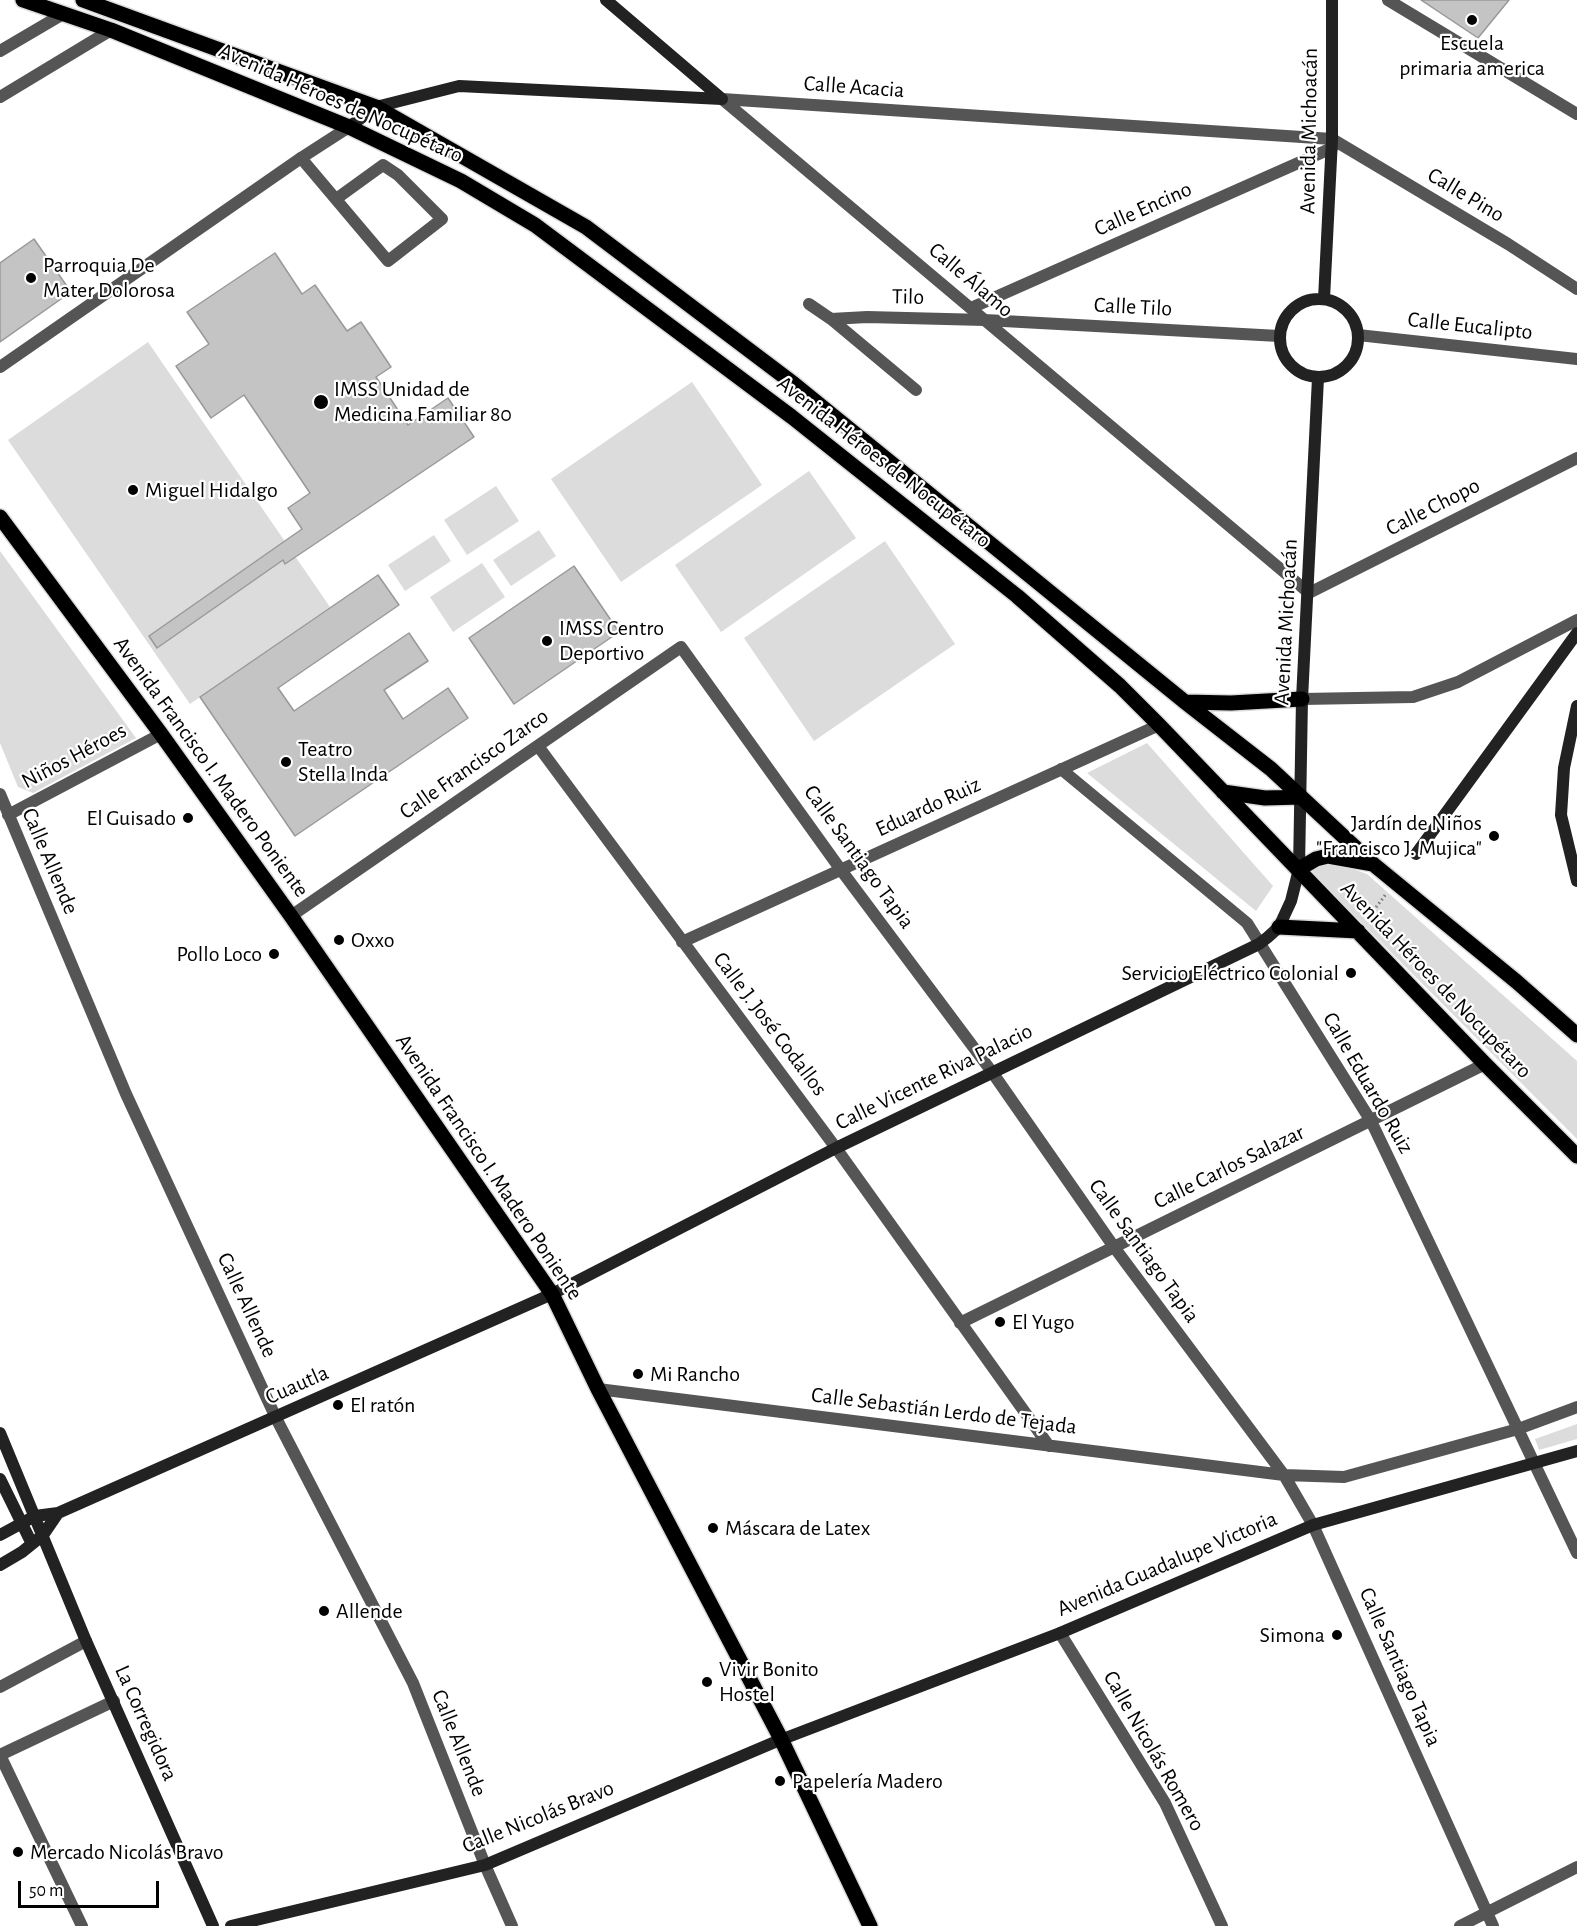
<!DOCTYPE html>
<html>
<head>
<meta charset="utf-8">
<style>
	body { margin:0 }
	#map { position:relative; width:1577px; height:1926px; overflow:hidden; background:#fff; font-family:"Alegreya Sans",sans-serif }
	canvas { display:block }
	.scale { position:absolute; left:18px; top:1881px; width:141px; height:27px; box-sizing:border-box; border:3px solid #000; border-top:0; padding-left:8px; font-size:18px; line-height:21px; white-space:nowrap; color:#000; -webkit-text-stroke:4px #fff; paint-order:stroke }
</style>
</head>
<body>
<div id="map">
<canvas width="1577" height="1926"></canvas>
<div class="scale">50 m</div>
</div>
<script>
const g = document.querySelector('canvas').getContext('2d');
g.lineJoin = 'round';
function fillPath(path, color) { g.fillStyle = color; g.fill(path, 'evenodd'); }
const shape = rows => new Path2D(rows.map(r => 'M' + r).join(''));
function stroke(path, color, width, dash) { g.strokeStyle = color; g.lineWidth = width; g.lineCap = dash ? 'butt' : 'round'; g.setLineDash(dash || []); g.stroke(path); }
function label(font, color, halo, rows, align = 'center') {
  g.font = font + ' "Alegreya Sans",sans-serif'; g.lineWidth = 4.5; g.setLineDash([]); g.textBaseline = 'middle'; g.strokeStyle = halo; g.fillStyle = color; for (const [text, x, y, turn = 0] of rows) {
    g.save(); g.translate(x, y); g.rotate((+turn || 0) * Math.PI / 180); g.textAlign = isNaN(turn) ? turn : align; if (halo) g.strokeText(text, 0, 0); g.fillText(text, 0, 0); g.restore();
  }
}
fillPath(shape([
	[148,342,330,607,190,704,8,440],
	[692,382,762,485,621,582,551,479],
	[809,471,856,538,721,632,675,565],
	[496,486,519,521,467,555,444,520],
	[539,530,556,556,511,586,493,560],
	[434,535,451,561,405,591,388,565],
	[885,541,955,644,814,741,744,638],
	[0,551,136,738,33,793,18,787,0,743],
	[482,563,505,597,453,632,430,597],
	[1147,743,1273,886,1256,911,1087,773],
	[1333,862,1367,874,1577,1061,1577,1139,1312,873,1316,865],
	[1577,1424,1577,1439,1539,1450,1535,1439]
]), '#dcdcdc');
const building = shape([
	[1421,0,1509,0,1478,38,1421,0],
	[34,239,71,292,0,342,0,263,34,239],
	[275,253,302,294,315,285,347,331,361,322,391,367,376,377,408,425,448,398,474,437,285,564,283,560,157,648,149,636,302,529,288,508,310,493,244,395,211,418,176,366,209,344,187,312,275,253],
	[574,566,619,632,514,704,469,638,574,566],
	[378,575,399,605,278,688,294,711,409,633,428,661,384,690,403,719,448,688,468,718,295,836,200,697,378,575]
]);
fillPath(building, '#c4c4c4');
stroke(building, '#999', 1.5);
const primary = shape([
	[23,0,111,30,349,127,461,181,535,225,792,417,1017,596,1120,686,1159,725,1485,1064,1577,1156],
	[83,0,376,107,586,227,794,384,1185,702,1271,769,1373,864,1517,982,1577,1035],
	[0,517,161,734,291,916,552,1294,598,1389,781,1739,870,1926],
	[1185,702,1231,703,1302,699],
	[1223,792,1265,798,1301,797],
	[1299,869,1316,859,1328,856,1373,864],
	[1279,927,1358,931]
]);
stroke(primary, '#dbdbdb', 18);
stroke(shape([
	[1368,918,1386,894]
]), '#777', 3, [1.5, 3]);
stroke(shape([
	[0,51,63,14],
	[0,97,111,30],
	[301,158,388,261,442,219,398,175,383,165,336,199],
	[809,304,831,319,916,390],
	[831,319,867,317,985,320],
	[0,1687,86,1641]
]), '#555', 12);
stroke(shape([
	[1388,0,1577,114],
	[722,99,1309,593,1577,458],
	[722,99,1332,139,1508,244,1577,289],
	[971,308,1332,148],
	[985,320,1279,336],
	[1358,335,1577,359],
	[0,367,301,158,349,127],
	[1302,699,1413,697,1458,682,1577,620],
	[538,746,836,1148,1049,1446],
	[1061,769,1247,923,1371,1121,1577,1553],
	[0,794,126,1094,276,1418,413,1683,485,1865,512,1926],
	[8,815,161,734],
	[291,916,681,647,841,870,992,1072,1114,1247,1284,1475,1313,1525,1493,1926],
	[682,942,1159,725],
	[960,1323,1485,1064],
	[598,1389,1284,1475,1344,1477,1518,1429,1577,1407],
	[1060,1633,1165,1803,1222,1926],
	[82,1926,0,1755,114,1701],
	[1460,1926,1577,1867]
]), '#555', 12);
stroke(shape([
	[606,0,722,99],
	[349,127,376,107,459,86,722,99],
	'1280 338a39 39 0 1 1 78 0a39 39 0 1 1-78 0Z',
	[1324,299,1332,139,1332,0],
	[1577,706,1564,768,1561,815,1577,881],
	[1416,854,1577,633],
	[0,1433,86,1641,213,1926],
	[0,1479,32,1544],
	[0,1535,35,1516,58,1513,552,1294,836,1148,1259,944,1268,937,1279,927,1291,901,1299,869,1302,699,1318,378],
	[0,1565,22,1552,43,1535,58,1513],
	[231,1926,485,1865,775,1742,1060,1633,1313,1525,1577,1451]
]), '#222', 12);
stroke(primary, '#000', 15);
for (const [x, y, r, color] of [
	[1472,20,6,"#000"],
	[31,278,6,"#000"],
	[321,402,8,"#000"],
	[133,490,6,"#000"],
	[547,641,6,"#000"],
	[286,762,6,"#000"],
	[188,818,6,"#000"],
	[1494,836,6,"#000"],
	[339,940,6,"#000"],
	[274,954,6,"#000"],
	[1351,973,6,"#000"],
	[1000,1322,6,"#000"],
	[638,1374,6,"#000"],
	[338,1405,6,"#000"],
	[713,1528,6,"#000"],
	[324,1611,6,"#000"],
	[1337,1635,6,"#000"],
	[707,1682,6,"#000"],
	[780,1781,6,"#000"],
	[18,1852,6,"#000"]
]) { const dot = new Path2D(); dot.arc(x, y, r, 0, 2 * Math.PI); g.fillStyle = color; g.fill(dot); stroke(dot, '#fff', 2); }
label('22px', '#000', '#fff', [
	["Escuela",1472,43,"center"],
	["primaria america",1472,68,"center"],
	["Parroquia De",43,265],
	["Mater Dolorosa",43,290],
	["IMSS Unidad de",334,389],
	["Medicina Familiar 80",334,414],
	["Miguel Hidalgo",145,490],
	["IMSS Centro",559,628],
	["Deportivo",559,653],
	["Teatro",298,749],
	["Stella Inda",298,774],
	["El Guisado",176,818,"right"],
	["Jardín de Niños",1482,823,"right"],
	["\"Francisco J. Mujica\"",1482,848,"right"],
	["Oxxo",351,940],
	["Pollo Loco",262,954,"right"],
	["Servicio Eléctrico Colonial",1339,973,"right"],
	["El Yugo",1012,1322],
	["Mi Rancho",650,1374],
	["El ratón",350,1405],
	["Máscara de Latex",725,1528],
	["Allende",336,1611],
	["Simona",1325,1635,"right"],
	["Vivir Bonito",719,1669],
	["Hostel",719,1694],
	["Papelería Madero",792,1781],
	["Mercado Nicolás Bravo",30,1852]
], 'left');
label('22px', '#000', '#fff', [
	["Calle Acacia",854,87,4],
	["Avenida Héroes de Nocupétaro",341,103,24],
	["Avenida Michoacán",1309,131,-89],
	["Calle Pino",1466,195,31],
	["Calle Encino",1143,209,-24],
	["Calle Álamo",971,280,40],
	["Tilo",908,297,1],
	["Calle Tilo",1133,307,3],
	["Calle Eucalipto",1470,326,6],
	["Avenida Héroes de Nocupétaro",884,462,38],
	["Calle Chopo",1433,507,-27],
	["Avenida Michoacán",1286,622,-87],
	["Niños Héroes",74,756,-28],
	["Calle Francisco Zarco",474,764,-35],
	["Avenida Francisco I. Madero Poniente",211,767,54],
	["Eduardo Ruiz",928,807,-25],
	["Calle Santiago Tapia",859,857,54],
	["Calle Allende",50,861,67],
	["Avenida Héroes de Nocupétaro",1436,980,46],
	["Calle J. José Codallos",770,1024,53],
	["Calle Vicente Riva Palacio",934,1077,-26],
	["Calle Eduardo Ruiz",1368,1083,60],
	["Avenida Francisco I. Madero Poniente",489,1167,56],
	["Calle Carlos Salazar",1229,1167,-26],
	["Calle Santiago Tapia",1144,1251,54],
	["Calle Allende",247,1305,65],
	["Cuautla",297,1385,-24],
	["Calle Sebastián Lerdo de Tejada",944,1411,7],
	["Avenida Guadalupe Victoria",1167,1564,-23],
	["Calle Santiago Tapia",1400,1667,66],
	["La Corregidora",146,1723,66],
	["Calle Allende",459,1743,68],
	["Calle Nicolás Romero",1154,1751,60],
	["Calle Nicolás Bravo",538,1817,-22]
]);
</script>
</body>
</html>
